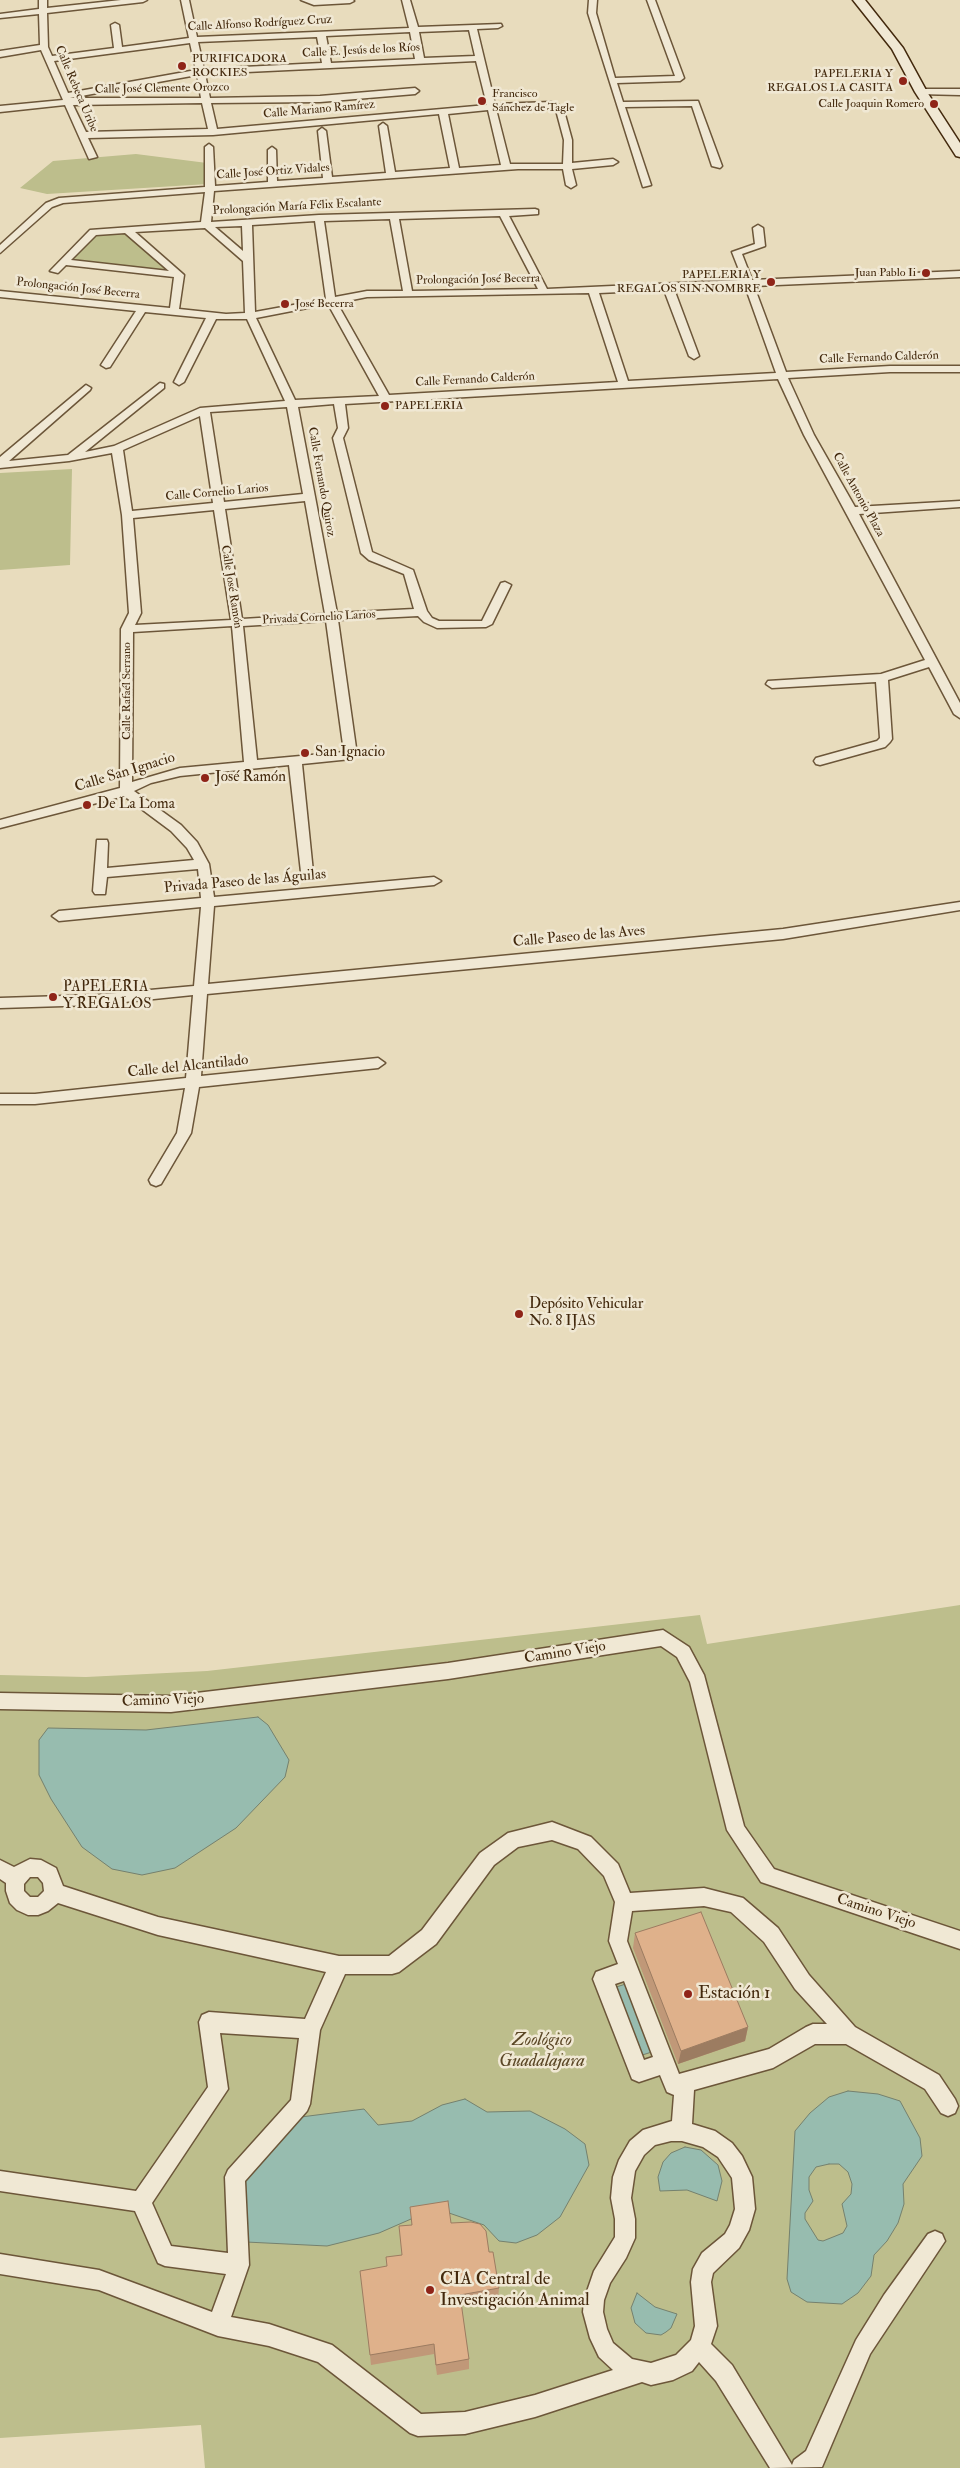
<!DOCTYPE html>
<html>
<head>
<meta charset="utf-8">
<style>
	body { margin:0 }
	canvas { display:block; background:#e8dcbd }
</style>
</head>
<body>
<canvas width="960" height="2468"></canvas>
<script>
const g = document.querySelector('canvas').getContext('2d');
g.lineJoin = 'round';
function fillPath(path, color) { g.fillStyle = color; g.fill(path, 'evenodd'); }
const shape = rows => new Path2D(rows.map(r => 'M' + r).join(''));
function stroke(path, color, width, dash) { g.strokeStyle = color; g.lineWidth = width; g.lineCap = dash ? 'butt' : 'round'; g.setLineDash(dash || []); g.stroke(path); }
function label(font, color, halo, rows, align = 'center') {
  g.font = font + ' "IM FELL Double Pica",serif'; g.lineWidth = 5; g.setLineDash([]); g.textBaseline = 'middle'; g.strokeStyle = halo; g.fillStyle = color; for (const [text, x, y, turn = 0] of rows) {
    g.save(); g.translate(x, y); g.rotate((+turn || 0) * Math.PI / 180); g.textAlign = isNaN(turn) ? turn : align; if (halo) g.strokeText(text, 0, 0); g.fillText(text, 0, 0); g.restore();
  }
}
fillPath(shape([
	[136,154,207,163,208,184,47,194,20,188,53,161],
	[126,231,175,273,68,261,94,234],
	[72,469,70,565,0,570,0,473],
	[960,1605,960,2468,205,2468,201,2425,0,2438,0,1675,86,1677,207,1671,700,1615,707,1644]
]), '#bdbe8c');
const water = shape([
	[258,1717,268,1725,289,1760,285,1777,236,1828,175,1868,142,1875,112,1869,82,1847,51,1799,39,1775,39,1740,48,1728,146,1730,258,1717],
	[629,1983,655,2051,639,2056,613,1988,629,1983],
	[848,2091,878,2094,900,2101,920,2138,922,2156,903,2184,904,2204,898,2223,887,2241,874,2255,871,2276,858,2293,842,2304,807,2302,791,2292,787,2279,795,2131,810,2113,829,2097,848,2091],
	[829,2164,839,2164,848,2172,852,2184,851,2194,842,2204,847,2226,843,2233,823,2241,818,2240,805,2219,805,2213,813,2201,809,2190,809,2177,816,2167,829,2164],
	[465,2099,487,2112,530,2111,565,2129,585,2144,589,2165,560,2217,537,2235,516,2243,499,2241,484,2225,449,2213,411,2219,379,2233,327,2246,246,2242,242,2182,293,2118,364,2109,378,2125,412,2121,442,2105,465,2099],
	[685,2147,701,2150,718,2165,722,2181,717,2201,687,2190,660,2191,658,2177,663,2162,671,2153,685,2147],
	[637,2293,655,2307,677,2314,671,2328,666,2332,661,2335,646,2333,635,2323,631,2308,637,2293]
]);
fillPath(water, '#97bcaf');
stroke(water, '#75816e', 1);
const street = shape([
	[39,0,47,0,47,8,121,0,147,0,143,2,47,13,48,47,52,56,114,48,111,25,115,23,119,25,122,47,189,38,181,0,189,0,197,37,409,28,402,0,410,0,418,27,501,24,502,26,498,28,477,29,495,104,551,102,563,107,572,140,572,163,613,159,618,162,613,165,572,169,576,185,571,188,566,185,563,169,518,169,214,191,211,222,319,215,535,209,538,210,538,214,509,216,547,289,743,280,732,252,755,244,753,228,758,225,763,228,765,246,742,254,752,280,960,271,960,277,754,286,786,372,890,366,960,366,960,372,890,372,788,378,814,435,855,507,960,501,960,507,859,514,960,703,960,718,954,714,929,667,888,680,892,739,890,742,885,747,820,765,816,764,814,761,816,758,877,741,880,738,876,682,772,688,766,684,768,681,881,674,925,660,804,435,778,379,345,404,348,428,343,438,372,552,413,570,427,611,432,618,439,621,482,621,501,583,505,582,511,585,492,624,486,627,437,628,424,622,418,616,338,620,357,755,351,759,302,764,313,872,312,875,302,875,301,872,289,765,180,776,151,783,134,791,181,825,197,842,209,864,214,897,434,877,441,881,434,885,214,906,208,984,783,929,960,902,960,910,783,939,207,994,201,1076,378,1058,385,1063,378,1068,199,1087,191,1133,161,1184,156,1186,151,1184,149,1180,177,1133,185,1088,35,1104,0,1104,0,1094,35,1094,186,1078,193,995,95,1005,0,1008,0,998,95,995,194,986,201,907,59,921,52,916,59,911,201,898,198,869,107,877,105,894,95,894,93,891,97,840,107,840,108,843,107,868,194,860,187,848,171,831,124,796,0,828,0,820,120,788,121,629,129,613,122,515,112,453,69,461,0,468,0,457,86,385,91,388,90,390,9,461,68,455,160,383,164,384,164,388,85,452,114,446,200,408,285,401,247,319,216,319,184,382,179,385,174,382,206,318,145,312,110,367,106,368,101,365,136,311,0,297,0,291,170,308,174,277,66,265,58,273,50,271,90,230,201,222,205,192,63,203,52,207,0,253,0,245,46,203,59,198,205,187,205,147,209,144,213,147,215,186,268,182,268,150,272,147,276,150,277,181,323,178,318,131,322,128,326,131,332,177,386,173,379,126,383,123,387,126,395,172,450,168,439,114,213,135,88,138,97,157,89,159,65,105,0,112,0,106,63,100,41,50,0,57,0,51,40,45,39,14,0,18,0,14,39,9,39,0],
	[469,30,475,56,424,58,419,32,469,30],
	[410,32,415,59,331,63,326,36,410,32],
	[317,37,322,63,204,69,198,42,317,37],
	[190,43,196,70,68,93,54,61,190,43],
	[476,61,487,105,217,129,211,103,320,102,415,94,419,91,415,88,320,96,210,98,205,74,476,61],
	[197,75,201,98,70,98,197,75],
	[202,103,208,129,86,132,73,105,202,103],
	[550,108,556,110,564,140,563,164,510,164,496,109,550,108],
	[488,110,501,165,459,168,448,114,488,110],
	[500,216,538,289,412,291,399,219,500,216],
	[390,219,403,291,367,291,335,297,324,221,390,219],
	[315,221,326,299,255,312,252,225,315,221],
	[242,226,243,251,215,227,242,226],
	[205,228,243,261,245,313,226,314,179,309,184,275,135,232,205,228],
	[125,233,169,271,71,260,96,235,125,233],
	[745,286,776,373,628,381,599,293,664,290,689,356,694,359,699,356,674,289,745,286],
	[589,293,618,382,389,395,337,303,367,297,589,293],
	[328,304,379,396,295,400,256,318,328,304],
	[334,404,338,428,333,438,361,553,369,560,404,574,414,609,337,613,298,407,334,404],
	[287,407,303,494,224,502,210,412,287,407],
	[200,416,213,503,132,511,123,450,200,416],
	[305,501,325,614,242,619,225,509,305,501],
	[214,510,231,620,135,625,141,613,133,518,214,510],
	[326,621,344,752,257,760,243,626,326,621],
	[232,626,244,762,180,768,132,782,133,632,232,626],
	[301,0,353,0,354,1,350,3,314,5,301,0],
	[589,0,597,0,596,13,615,78,675,76,647,0,655,0,684,78,680,81,617,83,623,102,698,101,722,166,720,168,712,166,692,106,625,107,651,185,643,187,588,13,589,0],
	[921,89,960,89,960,95,918,94,918,90,921,89],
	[663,1630,689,1647,704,1675,744,1826,774,1869,960,1931,960,1949,761,1882,727,1830,690,1682,677,1657,661,1646,448,1679,171,1712,0,1709,0,1693,171,1696,448,1663,663,1630],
	[552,1822,591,1837,618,1864,630,1893,704,1888,743,1898,778,1928,809,1975,855,2027,939,2075,955,2099,958,2106,955,2113,948,2116,941,2113,925,2089,846,2044,815,2044,773,2068,694,2090,692,2124,715,2131,732,2143,742,2156,752,2177,755,2209,749,2230,739,2248,713,2273,711,2282,717,2326,711,2344,732,2365,792,2465,794,2460,806,2451,856,2340,884,2295,928,2234,935,2231,942,2234,945,2241,870,2354,822,2467,770,2468,716,2381,699,2362,692,2371,673,2380,651,2385,642,2382,535,2417,465,2434,418,2436,410,2433,318,2362,269,2346,218,2336,99,2290,0,2274,0,2254,99,2270,212,2312,226,2274,165,2266,158,2263,135,2211,0,2191,0,2171,136,2191,208,2087,199,2022,202,2015,209,2012,305,2019,326,1972,158,1935,58,1903,48,1911,38,1915,28,1915,17,1910,10,1903,6,1891,6,1883,0,1879,0,1860,14,1867,30,1859,41,1860,56,1868,63,1886,158,1917,339,1956,389,1956,422,1930,480,1853,508,1833,552,1822],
	[552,1840,578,1849,604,1876,615,1902,609,1941,618,1964,596,1972,593,1979,632,2079,639,2082,660,2075,667,2092,674,2095,672,2121,643,2130,630,2141,619,2160,613,2177,611,2198,615,2219,615,2237,594,2271,584,2300,583,2312,590,2338,599,2357,613,2370,535,2395,465,2412,421,2414,332,2345,269,2324,231,2317,249,2265,245,2181,307,2111,310,2104,320,2030,345,1974,392,1974,399,1972,436,1944,494,1865,518,1847,552,1840],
	[30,1877,38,1877,43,1883,44,1891,38,1897,30,1897,24,1891,24,1884,30,1877],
	[704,1906,731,1912,764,1942,795,1989,827,2024,813,2024,806,2027,769,2049,679,2074,627,1941,632,1911,704,1906],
	[624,1981,653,2057,644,2060,615,1984,624,1981],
	[220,2033,299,2038,291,2100,228,2170,225,2177,228,2253,171,2246,152,2203,228,2089,220,2033],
	[671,2141,682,2141,703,2147,718,2157,732,2178,735,2209,730,2225,725,2234,702,2253,693,2269,691,2282,695,2326,691,2340,676,2355,651,2363,632,2359,613,2343,607,2329,603,2312,604,2300,610,2283,626,2258,635,2238,635,2219,631,2198,635,2171,644,2155,655,2145,671,2141]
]);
const secondary = shape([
	[853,0,865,0,903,48,927,92,960,143,960,157,956,156,915,92,892,49,853,0]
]);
stroke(street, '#6c5639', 3);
stroke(secondary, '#43290d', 3);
fillPath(street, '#f0e8d4');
fillPath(secondary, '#f0e8d4');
fillPath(shape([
	[635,1933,748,2027,745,2041,678,2064,633,1948],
	[410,2207,451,2223,489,2252,499,2288,498,2299,461,2305,469,2359,469,2369,437,2375,434,2354,371,2365,370,2355,387,2266,402,2255,412,2225]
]), '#c09878');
fillPath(shape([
	[748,2027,745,2041,678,2064,681,2051]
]), '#9c7c61');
const building = shape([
	[701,1912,748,2027,681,2051,635,1933,701,1912],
	[448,2201,451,2223,471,2222,480,2224,486,2231,489,2252,493,2252,499,2288,460,2295,469,2359,436,2365,434,2344,370,2355,360,2271,387,2266,386,2257,402,2255,399,2226,412,2225,410,2207,448,2201]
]);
fillPath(building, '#dfb18b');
stroke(building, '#9c7c61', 1);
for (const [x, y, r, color] of [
	[182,66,5,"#8f2418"],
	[903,81,5,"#8f2418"],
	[482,101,5,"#8f2418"],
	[934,104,5,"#8f2418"],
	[926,273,5,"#8f2418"],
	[771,282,5,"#8f2418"],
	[285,304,5,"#8f2418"],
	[385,406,5,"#8f2418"],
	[305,753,5,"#8f2418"],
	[205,778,5,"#8f2418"],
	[87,805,5,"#8f2418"],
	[53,997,5,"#8f2418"],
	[519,1314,5,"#8f2418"],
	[688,1994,5,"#8f2418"],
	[430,2290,5,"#8f2418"]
]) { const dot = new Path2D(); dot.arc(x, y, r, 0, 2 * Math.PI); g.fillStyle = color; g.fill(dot); stroke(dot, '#f0e8d4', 2); }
label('12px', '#43290d', '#f0e8d4', [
	["Calle Alfonso Rodríguez Cruz",260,24,-3],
	["Calle E. Jesús de los Ríos",361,51,-3],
	["Calle Rebeca Uribe",76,89,67],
	["Calle José Clemente Orozco",162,89,-1],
	["Calle Mariano Ramírez",319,110,-5],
	["Calle José Ortiz Vidales",273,172,-4],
	["Prolongación María Félix Escalante",297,207,-3],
	["Prolongación José Becerra",478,280,-1],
	["Prolongación José Becerra",78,289,6],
	["Calle Fernando Calderón",879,358,-2],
	["Calle Fernando Calderón",475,380,-3],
	["Calle Fernando Quiroz",321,482,80],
	["Calle Cornelio Larios",217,493,-5],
	["Calle Antonio Plaza",858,495,61],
	["Calle José Ramón",231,587,81],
	["Privada Cornelio Larios",319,618,-3],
	["Calle Rafaél Serrano",127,691,-90]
]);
label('12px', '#43290d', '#f0e8d4', [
	["PURIFICADORA",192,59],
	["ROCKIES",192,73],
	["PAPELERIA Y",893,74,"right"],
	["REGALOS LA CASITA",893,88,"right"],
	["Francisco",492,94],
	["Sánchez de Tagle",492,108],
	["Calle Joaquin Romero",924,104,"right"],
	["Juan Pablo Ii",916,273,"right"],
	["PAPELERIA Y",761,275,"right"],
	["REGALOS SIN NOMBRE",761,289,"right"],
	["José Becerra",295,304],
	["PAPELERIA",395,406]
], 'left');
label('15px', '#43290d', '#f0e8d4', [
	["San Ignacio",315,753],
	["José Ramón",215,778],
	["De La Loma",97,805],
	["PAPELERIA",63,988],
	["Y REGALOS",63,1005],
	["Depósito Vehicular",529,1305],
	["No. 8 IJAS",529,1322]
], 'left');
label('15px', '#43290d', '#f0e8d4', [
	["Calle San Ignacio",125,773,-17],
	["Privada Paseo de las Águilas",245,882,-5],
	["Calle Paseo de las Aves",579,937,-5],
	["Calle del Alcantilado",188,1067,-6],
	["Camino Viejo",565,1653,-9],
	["Camino Viejo",163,1701,-2],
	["Camino Viejo",876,1912,18]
]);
label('18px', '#43290d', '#f0e8d4', [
	["Estación 1",698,1994],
	["CIA Central de",440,2280],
	["Investigación Animal",440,2301]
], 'left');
label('italic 18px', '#5b4726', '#f0e8d4', [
	["Zoológico",542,2041],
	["Guadalajara",542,2062]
]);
</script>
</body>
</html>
